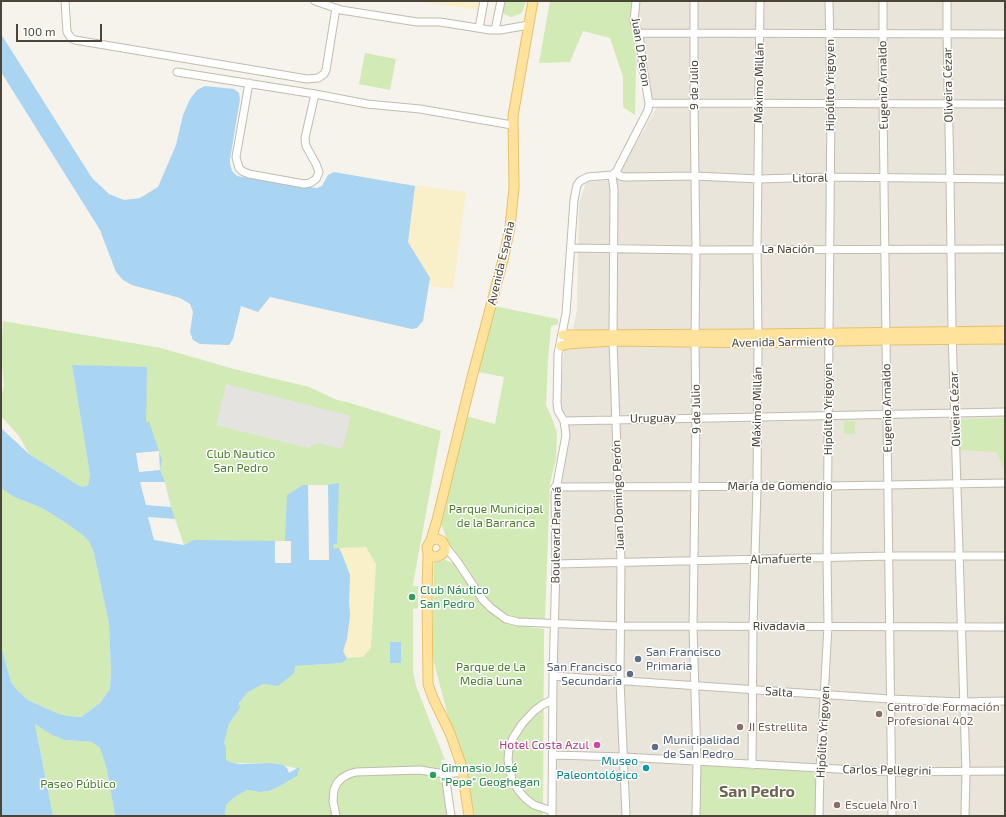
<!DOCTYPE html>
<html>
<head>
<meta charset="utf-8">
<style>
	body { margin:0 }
	#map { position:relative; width:1006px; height:817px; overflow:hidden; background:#f6f3ec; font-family:"Exo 2",sans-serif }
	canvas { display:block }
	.frame { position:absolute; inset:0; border:2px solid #4b4439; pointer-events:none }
	.scale { position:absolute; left:16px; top:24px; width:86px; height:18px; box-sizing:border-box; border:2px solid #4b4439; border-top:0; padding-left:5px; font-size:12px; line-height:14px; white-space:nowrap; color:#4b4439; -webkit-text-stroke:3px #fff; paint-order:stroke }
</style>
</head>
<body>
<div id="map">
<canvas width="1006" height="817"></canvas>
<div class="frame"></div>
<div class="scale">100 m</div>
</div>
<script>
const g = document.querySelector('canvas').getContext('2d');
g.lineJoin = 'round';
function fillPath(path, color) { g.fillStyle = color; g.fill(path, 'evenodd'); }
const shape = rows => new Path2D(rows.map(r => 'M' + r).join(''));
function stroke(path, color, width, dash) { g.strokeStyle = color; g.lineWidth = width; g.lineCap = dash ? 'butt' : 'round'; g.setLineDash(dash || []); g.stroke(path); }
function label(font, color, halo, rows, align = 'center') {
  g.font = font + ' "Exo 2",sans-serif'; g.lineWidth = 3; g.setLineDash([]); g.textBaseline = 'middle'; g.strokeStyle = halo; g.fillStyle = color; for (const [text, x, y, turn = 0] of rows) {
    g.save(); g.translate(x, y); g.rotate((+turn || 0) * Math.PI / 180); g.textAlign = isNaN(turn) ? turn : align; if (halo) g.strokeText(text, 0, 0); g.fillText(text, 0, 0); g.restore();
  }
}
fillPath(shape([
	[639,1,1005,1,1005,330,578,332,573,328,577,310,579,204,586,182,615,180,657,107,636,67,635,34],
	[1005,343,1005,816,553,816,558,754,554,699,556,624,560,561,559,485,568,450,569,422,567,416,561,410,560,401,564,350,571,347,616,345]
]), '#eae5da');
fillPath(shape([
	[501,1,526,1,523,11,520,14,511,17,504,14,500,5],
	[550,1,633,1,631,25,632,31,635,34,636,67,635,115,623,107,623,77,610,38,583,31,570,62,539,63],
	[365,53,396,59,390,90,359,84],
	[494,306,558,319,558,324,551,326,548,360,546,405,553,421,557,433,556,459,550,483,545,620,520,619,500,612,488,599,447,540,440,520,466,416,495,424,504,377,478,372],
	[3,321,161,348,234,369,309,387,337,400,347,402,441,431,413,584,413,586,418,586,418,608,413,609,413,671,416,686,445,760,441,760,447,778,449,816,225,816,226,805,235,797,247,790,260,792,269,791,280,786,300,769,271,763,233,763,226,760,226,747,224,743,229,724,238,711,240,702,247,693,263,684,278,685,287,679,294,666,342,663,347,659,343,651,347,639,350,575,344,557,338,549,329,560,180,557,72,365,90,475,88,485,83,487,78,485,29,454,19,436,1,416,1,397,4,386,1,352],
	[1005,418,1005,471,996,452,959,450,959,419],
	[844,421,855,421,855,434,844,434],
	[1,488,14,497,40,507,63,521,84,536,90,543,94,553,109,624,111,670,110,689,100,703,81,717,69,716,59,714,28,700,17,690,11,682,1,646],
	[445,560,456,564,485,607,500,619,507,624,544,629,543,816,475,816,465,765,449,720,432,655,434,563],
	[35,723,52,735,64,740,92,742,100,748,107,770,115,816,53,816],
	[700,765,812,772,816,780,816,816,700,816]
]), '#d2eab5');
fillPath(shape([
	[414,1,480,1,478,10],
	[343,176,466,192,453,289,431,286,409,248],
	[366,547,376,564,371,648,363,657,347,658,343,651,347,639,350,615,349,602,350,575,344,558,339,548]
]), '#f9efc9');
fillPath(shape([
	[226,384,351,416,342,449,317,443,308,448,216,425]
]), '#e5e3e0');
fillPath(shape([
	[1,34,92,178,109,194,124,200,140,198,158,187,176,145,183,115,190,99,197,90,205,86,234,89,239,93,240,99,230,159,230,164,232,171,237,176,317,188,322,186,328,175,334,172,415,186,408,242,430,278,423,321,417,328,412,329,270,297,258,312,241,306,233,339,229,345,200,344,193,340,190,332,193,312,190,304,180,298,132,285,123,280,116,272,100,230,1,72],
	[72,365,147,367,146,423,149,421,162,460,160,470,165,482,171,507,180,535,184,545,194,540,285,541,287,495,303,485,328,485,339,483,337,544,334,544,333,547,335,549,339,548,342,554,350,575,349,602,350,615,347,639,343,651,347,659,342,663,295,666,294,673,287,679,278,686,263,684,247,693,239,703,240,707,238,711,229,724,224,743,226,747,226,760,233,763,239,764,271,763,283,765,287,768,289,773,299,767,300,769,298,771,298,775,280,786,269,791,260,792,247,790,235,797,226,805,225,816,115,816,107,770,100,748,92,742,64,740,52,735,35,724,53,816,1,816,1,646,11,682,17,690,28,700,59,714,69,716,81,717,100,703,110,689,111,670,109,624,94,553,90,543,84,536,63,521,40,507,14,497,1,488,1,428,29,454,78,485,83,487,88,485,90,475],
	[390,642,401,642,401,663,390,663]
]), '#a9d4f2');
fillPath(shape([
	[159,451,160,470,139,472,136,453],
	[140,482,165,482,171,507,146,505],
	[308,485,328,485,329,560,309,560],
	[148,517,175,519,184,545,154,540],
	[275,541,291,541,291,563,275,563]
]), '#f6f3ec');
const minor = shape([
	[65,1,67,32,71,38,75,40,307,79,318,78,324,74,326,70,336,8],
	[315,1,341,10,417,22,440,22,490,30,500,30,529,25],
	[694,1,694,103,696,250,695,343,696,417,693,626,697,761,696,816],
	[883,1,883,104,892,816],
	[947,1,947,34,950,178,952,331,966,771,965,816],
	[479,28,484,1],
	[495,30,501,1],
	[639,33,1005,34],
	[177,72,315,94,367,104,420,109,512,125],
	[249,83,236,157,239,168,242,171,249,174,304,184,310,183,316,179,319,172,316,164,306,146,305,138,315,94],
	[649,103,1005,104],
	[616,172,620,176,625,177,695,176,758,179,830,177,1005,179],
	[612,175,614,190,613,341,621,562,620,681,626,816],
	[571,248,696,250,1005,249],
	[564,421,1005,412],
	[555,487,828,486,1005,483],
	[445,546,457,561,483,600,491,608,506,619,518,622,620,626,1005,627],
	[556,564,889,556,1005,556],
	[553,676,890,699,963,702,1005,701],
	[553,755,624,757,891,772,1005,771],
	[752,765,753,626,757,487,758,343,757,249,760,1],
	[445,774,451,816],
	[552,811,534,805,526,799,518,790,512,780,508,760,509,748,513,738,522,724,534,711,542,705,552,700],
	[336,816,333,801,334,790,337,783,342,778,349,774,356,772,420,770,445,774,463,772],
	[552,816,553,676,556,564,555,495,566,435,564,421,558,411,557,403,558,354,566,313,574,200,577,185,580,181,588,177,612,175,616,172,648,110,649,103,643,68,639,33,635,25,634,20,636,1],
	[819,816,820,769,828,626,827,558,831,104,829,1]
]);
const major = shape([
	[563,335,758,334,1005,331],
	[561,346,568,344,613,341,758,343,886,340,1005,339],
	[428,553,433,557,436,557,441,555,445,551,445,546,442,541,437,539,431,540],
	[469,816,461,764,450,733,433,698,428,684,427,594,428,553,427,547,431,540,437,520,471,381,504,256,510,227,514,188,513,116,533,1]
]);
stroke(minor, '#c2bbae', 9);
stroke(major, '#e6c16a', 11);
stroke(minor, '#fff', 7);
stroke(major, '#ffe39c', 9);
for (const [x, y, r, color] of [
	[412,597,4,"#2e9e5b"],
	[638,659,4,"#5c6f8a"],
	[630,674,4,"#5c6f8a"],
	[879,714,4,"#8d6e63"],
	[740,727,4,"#8d6e63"],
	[597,745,4,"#d1479c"],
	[655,747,4,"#5c6f8a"],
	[646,768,4,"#0f9aa8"],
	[433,775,4,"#2e9e5b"],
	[837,805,4,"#8d6e63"]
]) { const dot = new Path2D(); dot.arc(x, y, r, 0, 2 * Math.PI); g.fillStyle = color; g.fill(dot); stroke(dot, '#fff', 1.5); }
label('12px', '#4b4439', '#fff', [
	["Juan D Peron",641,52,81],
	["Máximo Millán",759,83,-89],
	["9 de Julio",694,85,-90],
	["Hipólito Yrigoyen",830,85,-90],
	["Eugenio Arnaldo",883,85,-91],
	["Oliveira Cézar",948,85,-91],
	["Litoral",810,178,-1],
	["La Nación",788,249],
	["Avenida España",501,263,-77],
	["Avenida Sarmiento",783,342,-1],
	["Máximo Millán",757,407,-89],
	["Eugenio Arnaldo",887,408,-91],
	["9 de Julio",696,409,-91],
	["Hipólito Yrigoyen",828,409,-90],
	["Oliveira Cézar",955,409,-92],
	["Uruguay",653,418,-1],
	["María de Gomendio",780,486],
	["Juan Domingo Perón",618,495,-92],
	["Boulevard Paraná",556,535,-89],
	["Almafuerte",781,559,-1],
	["Rivadavia",779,626],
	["Salta",779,692,4],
	["Hipólito Yrigoyen",823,732,-87],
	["Carlos Pellegrini",887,770,1]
]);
label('12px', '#4a7f2a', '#fff', [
	["Club Nautico",241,454],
	["San Pedro",241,468],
	["Parque Municipal",496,509],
	["de la Barranca",496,523],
	["Parque de La",491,667],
	["Media Luna",491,681],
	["Paseo Público",78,784]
]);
label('12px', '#27864d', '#fff', [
	["Club Náutico",420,590],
	["San Pedro",420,604],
	["Gimnasio José",441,768],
	["\"Pepe\" Geoghegan",441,782]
], 'left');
label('12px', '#4e5e75', '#fff', [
	["San Francisco",646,652],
	["Primaria",646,666],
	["San Francisco",622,667,"right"],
	["Secundaria",622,681,"right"],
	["Municipalidad",663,740],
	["de San Pedro",663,754]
], 'left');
label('12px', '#785e54', '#fff', [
	["Centro de Formación",887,707],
	["Profesional 402",887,721],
	["JI Estrellita",748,727],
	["Escuela Nro 1",845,805]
], 'left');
label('12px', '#b23c85', '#fff', [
	["Hotel Costa Azul",589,745]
], 'right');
label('12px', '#0d838f', '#fff', [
	["Museo",638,761],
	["Paleontológico",638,775]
], 'right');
label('bold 16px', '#6e6250', '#fff', [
	["San Pedro",757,792]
]);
</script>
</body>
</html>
